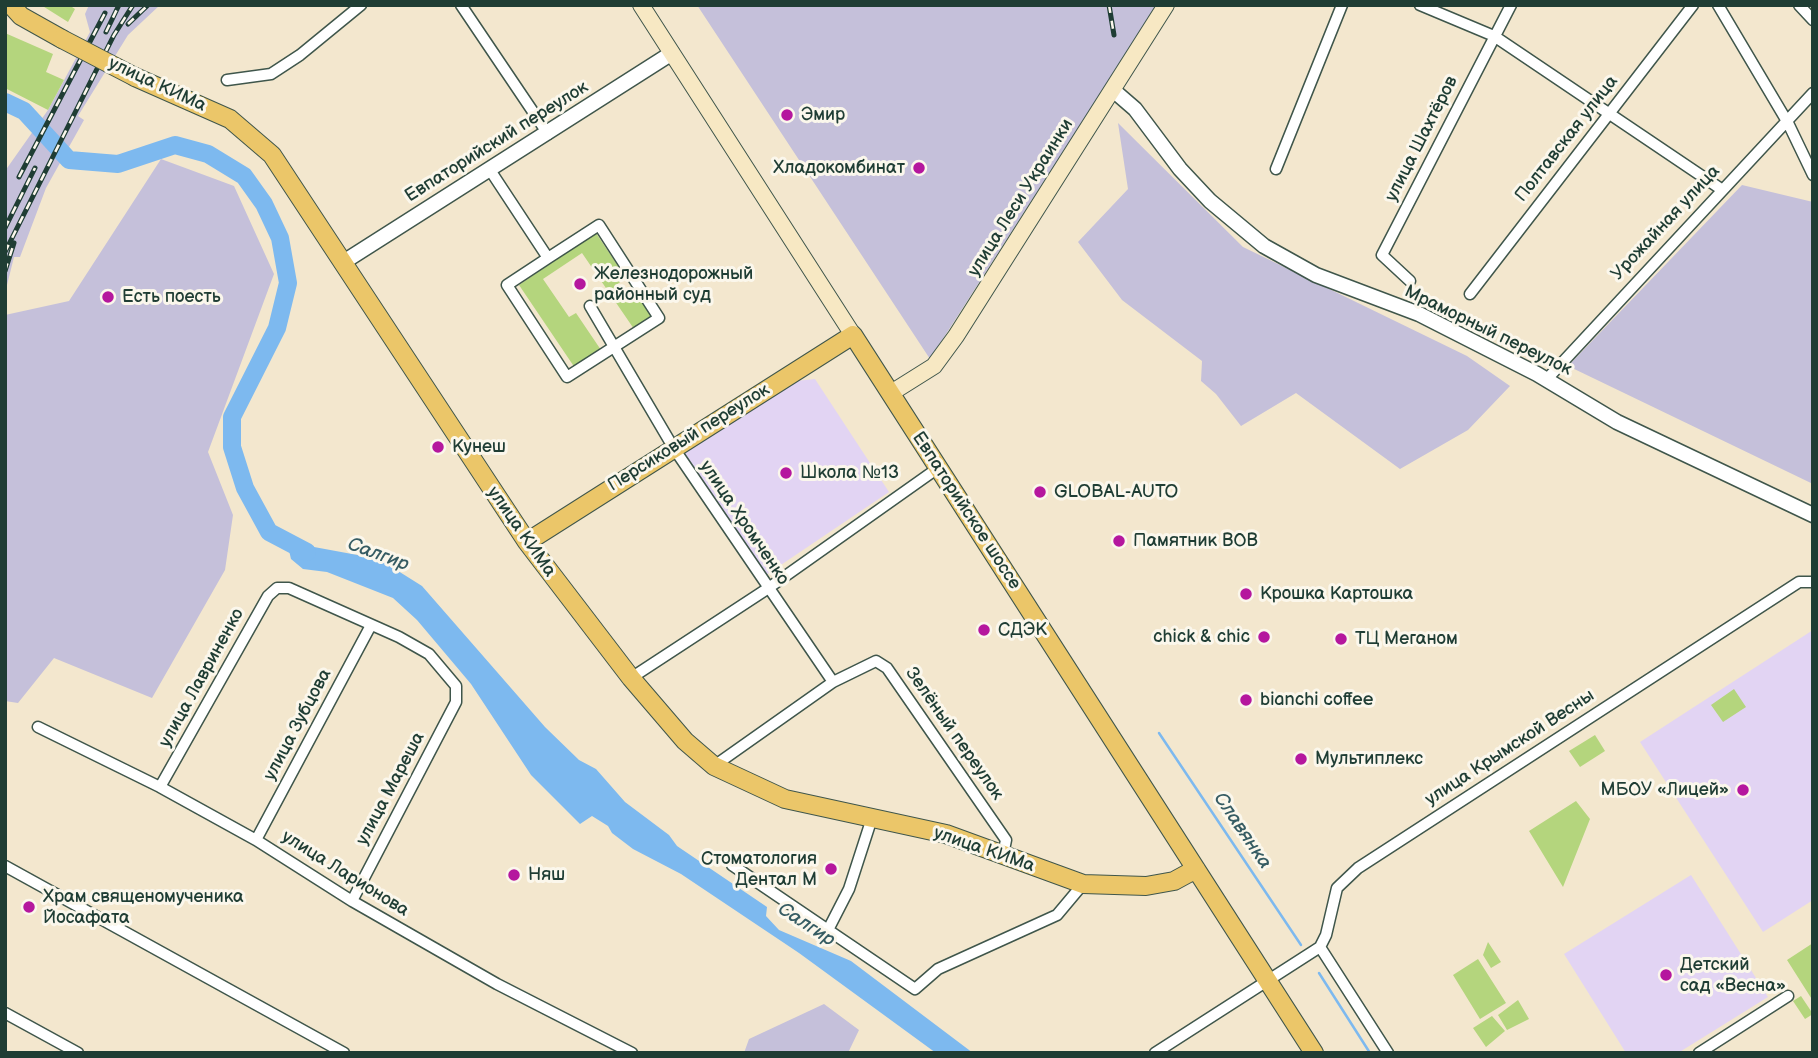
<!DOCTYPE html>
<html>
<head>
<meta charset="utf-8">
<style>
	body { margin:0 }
	#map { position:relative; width:1818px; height:1058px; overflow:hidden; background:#f3e7ce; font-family:"Balsamiq Sans",sans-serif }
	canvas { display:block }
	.frame { position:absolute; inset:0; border:7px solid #1f3d34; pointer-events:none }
</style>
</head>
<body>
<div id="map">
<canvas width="1818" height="1058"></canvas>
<div class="frame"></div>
</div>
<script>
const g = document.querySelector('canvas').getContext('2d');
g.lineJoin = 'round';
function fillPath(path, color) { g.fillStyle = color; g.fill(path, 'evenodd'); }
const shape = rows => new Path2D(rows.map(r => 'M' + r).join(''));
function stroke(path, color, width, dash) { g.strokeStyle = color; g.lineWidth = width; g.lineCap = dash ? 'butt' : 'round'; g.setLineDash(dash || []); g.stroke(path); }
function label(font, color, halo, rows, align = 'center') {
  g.font = font + ' "Balsamiq Sans",sans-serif'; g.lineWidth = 6; g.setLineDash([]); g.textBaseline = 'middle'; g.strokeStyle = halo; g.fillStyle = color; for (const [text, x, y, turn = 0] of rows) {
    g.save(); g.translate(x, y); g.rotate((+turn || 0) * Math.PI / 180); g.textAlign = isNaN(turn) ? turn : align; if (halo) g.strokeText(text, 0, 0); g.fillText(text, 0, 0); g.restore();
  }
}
fillPath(shape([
	[815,379,889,492,766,575,683,453,796,381],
	[1813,630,1813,900,1763,932,1640,742],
	[1691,875,1768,997,1678,1053,1626,1053,1564,954]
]), '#e2d4f3');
fillPath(shape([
	[89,5,160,5,128,35,78,116,84,120,46,188,20,257,14,257,5,293,5,171,48,110,90,32,85,14],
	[697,5,1157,5,930,359],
	[1118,123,1243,247,1467,356,1510,386,1468,430,1400,469,1296,393,1241,426,1216,394,1201,381,1202,361,1122,300,1078,242,1128,189],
	[161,159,234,186,274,274,208,452,233,515,225,570,152,698,54,658,18,703,5,701,5,315,69,301],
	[1742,185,1813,202,1813,484,1568,366],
	[824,1004,859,1030,848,1053,744,1053,749,1039]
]), '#c5c0da');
fillPath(shape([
	[41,5,69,5,75,9,68,22],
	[5,33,53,54,46,72,64,80,48,110,5,88],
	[596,233,626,278,616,285,624,297,637,290,654,316,634,329,582,253,543,279,569,317,576,313,601,350,575,368,519,285],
	[1734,689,1746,707,1723,722,1711,705],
	[1595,735,1605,751,1580,767,1569,751],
	[1576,801,1590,819,1563,887,1529,831],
	[1488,942,1501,962,1491,968,1483,955],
	[1813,943,1813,1001,1787,960],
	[1478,959,1506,1003,1480,1019,1453,975],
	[1801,996,1813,1014,1805,1019,1793,1001],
	[1518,1000,1529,1019,1507,1030,1498,1015],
	[1492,1016,1505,1031,1486,1047,1473,1028]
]), '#b4d57d');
fillPath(shape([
	[287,542,379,559,422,586,545,727,579,760,596,769,625,802,669,835,677,846,767,907,766,916,779,930,851,961,973,1053,936,1053,799,953,681,874,633,849,612,833,608,826,592,816,580,824,531,775,471,684,417,620,393,598,327,572,303,569,291,559]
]), '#7db9ef');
stroke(shape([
	[1159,733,1301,945],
	[1319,973,1370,1053]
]), '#7db9ef', 2.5);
stroke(shape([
	[5,102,24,111,69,160,118,164,175,145,208,154,244,176,264,204,280,238,288,283,277,328,232,417,232,447,245,488,269,532,307,552]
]), '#7db9ef', 18);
const minor = shape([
	[461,5,548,134],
	[1420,5,1494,36,1721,189],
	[1718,5,1788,123,1813,175],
	[1799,5,1813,20],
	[227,80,271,74,300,55,361,5],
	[1276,169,1342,5],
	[490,170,548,258,507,285,567,377,659,318,599,225,548,258],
	[1410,281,1382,255,1511,5],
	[1470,294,1693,5],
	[590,306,673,447,833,682],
	[1547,379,1813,93],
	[631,678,767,589,938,468],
	[38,727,160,787,256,840,352,901,497,984,632,1053],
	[714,766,833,682,876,661,887,668,1006,840,1003,855],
	[160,787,268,596,277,588,289,588,399,637,429,654,456,686,456,702,352,901],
	[256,840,370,627],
	[732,865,915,989,938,969,1057,915,1083,884],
	[5,866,344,1053],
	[829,928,849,889,872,818],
	[1320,947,1388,1053],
	[5,1013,78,1053],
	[1155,1053,1320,947,1326,935,1337,888,1358,868,1799,582,1813,582],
	[1699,1053,1788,996]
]);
const tertiary = shape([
	[1113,90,1135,109,1180,169,1210,201,1264,246,1316,275,1419,314,1537,374,1617,422,1813,515],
	[342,263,672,53]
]);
const secondary = shape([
	[641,5,853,335],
	[891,393,934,366,956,336,1166,5]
]);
const primary = shape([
	[11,5,21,16,62,39],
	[135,77,230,119,272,155,527,542,631,678,685,741,714,766,785,799,946,834,1083,884,1146,886,1174,881,1196,869],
	[527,542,853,335,1314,1053]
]);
stroke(minor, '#3f564b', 13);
stroke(tertiary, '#3f564b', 17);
stroke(secondary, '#3f564b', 18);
stroke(primary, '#3f564b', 20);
stroke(minor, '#fff', 10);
stroke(tertiary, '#fff', 14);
stroke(secondary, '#f7e8c3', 16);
stroke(primary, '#ebc669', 18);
const rail = shape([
	[1109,5,1114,35],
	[128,24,148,5],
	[106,32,119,5],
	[19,177,105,13],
	[5,228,35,168],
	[5,252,114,35,133,5],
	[5,271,14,243]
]);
stroke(rail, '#1f3d34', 5);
stroke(rail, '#fbf7ec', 2.5, [8]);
const primaryBridge = shape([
	[62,39,135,77]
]);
stroke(primaryBridge, '#3f564b', 20, []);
stroke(primaryBridge, '#ebc669', 18);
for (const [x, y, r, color] of [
	[787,115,7,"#b5179e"],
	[919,168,7,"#b5179e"],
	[580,284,7,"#b5179e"],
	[108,297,7,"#b5179e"],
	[438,447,7,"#b5179e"],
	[786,473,7,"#b5179e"],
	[1040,492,7,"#b5179e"],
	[1119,541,7,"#b5179e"],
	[1246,594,7,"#b5179e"],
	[984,630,7,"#b5179e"],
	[1264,637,7,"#b5179e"],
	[1341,639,7,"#b5179e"],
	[1246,700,7,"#b5179e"],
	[1301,759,7,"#b5179e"],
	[1743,790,7,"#b5179e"],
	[831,869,7,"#b5179e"],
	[514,875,7,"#b5179e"],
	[29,907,7,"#b5179e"],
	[1666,975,7,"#b5179e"]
]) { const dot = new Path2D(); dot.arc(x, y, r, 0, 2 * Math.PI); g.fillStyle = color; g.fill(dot); stroke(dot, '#fbf7ec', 2.5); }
label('18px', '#1f3d34', '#fbf7ec', [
	["улица КИМа",157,85,25],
	["улица Шахтёров",1422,139,-63],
	["Полтавская улица",1567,139,-52],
	["Евпаторийский переулок",497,142,-32],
	["улица Леси Украинки",1021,198,-58],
	["Урожайная улица",1666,223,-47],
	["Мраморный переулок",1488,331,26],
	["Персиковый переулок",689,438,-32],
	["Евпаторийское шоссе",966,511,57],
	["улица Хромченко",744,523,56],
	["улица КИМа",521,532,55],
	["улица Лавриненко",202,678,-61],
	["улица Зубцова",298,725,-62],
	["Зелёный переулок",954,734,55],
	["улица Крымской Весны",1510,748,-33],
	["улица Мареша",391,789,-62],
	["улица КИМа",984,850,19],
	["улица Ларионова",345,874,32]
]);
label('18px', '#1f3d34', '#fbf7ec', [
	["Эмир",801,115],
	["Хладокомбинат",905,168,"right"],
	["Железнодорожный",594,274],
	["районный суд",594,295],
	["Есть поесть",122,297],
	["Кунеш",452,447],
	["Школа №13",800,473],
	["GLOBAL-AUTO",1054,492],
	["Памятник ВОВ",1133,541],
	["Крошка Картошка",1260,594],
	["СДЭК",998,630],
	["chick & chic",1250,637,"right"],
	["ТЦ Меганом",1355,639],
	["bianchi coffee",1260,700],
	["Мультиплекс",1315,759],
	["МБОУ «Лицей»",1729,790,"right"],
	["Стоматология",817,859,"right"],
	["Дентал М",817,880,"right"],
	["Няш",528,875],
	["Храм священомученика",43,897],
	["Йосафата",43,918],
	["Детский",1680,965],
	["сад «Весна»",1680,986]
], 'left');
label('italic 19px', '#365c63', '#fbf7ec', [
	["Салгир",378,555,20],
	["Славянка",1242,831,56],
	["Салгир",806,925,33]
]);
</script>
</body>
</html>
